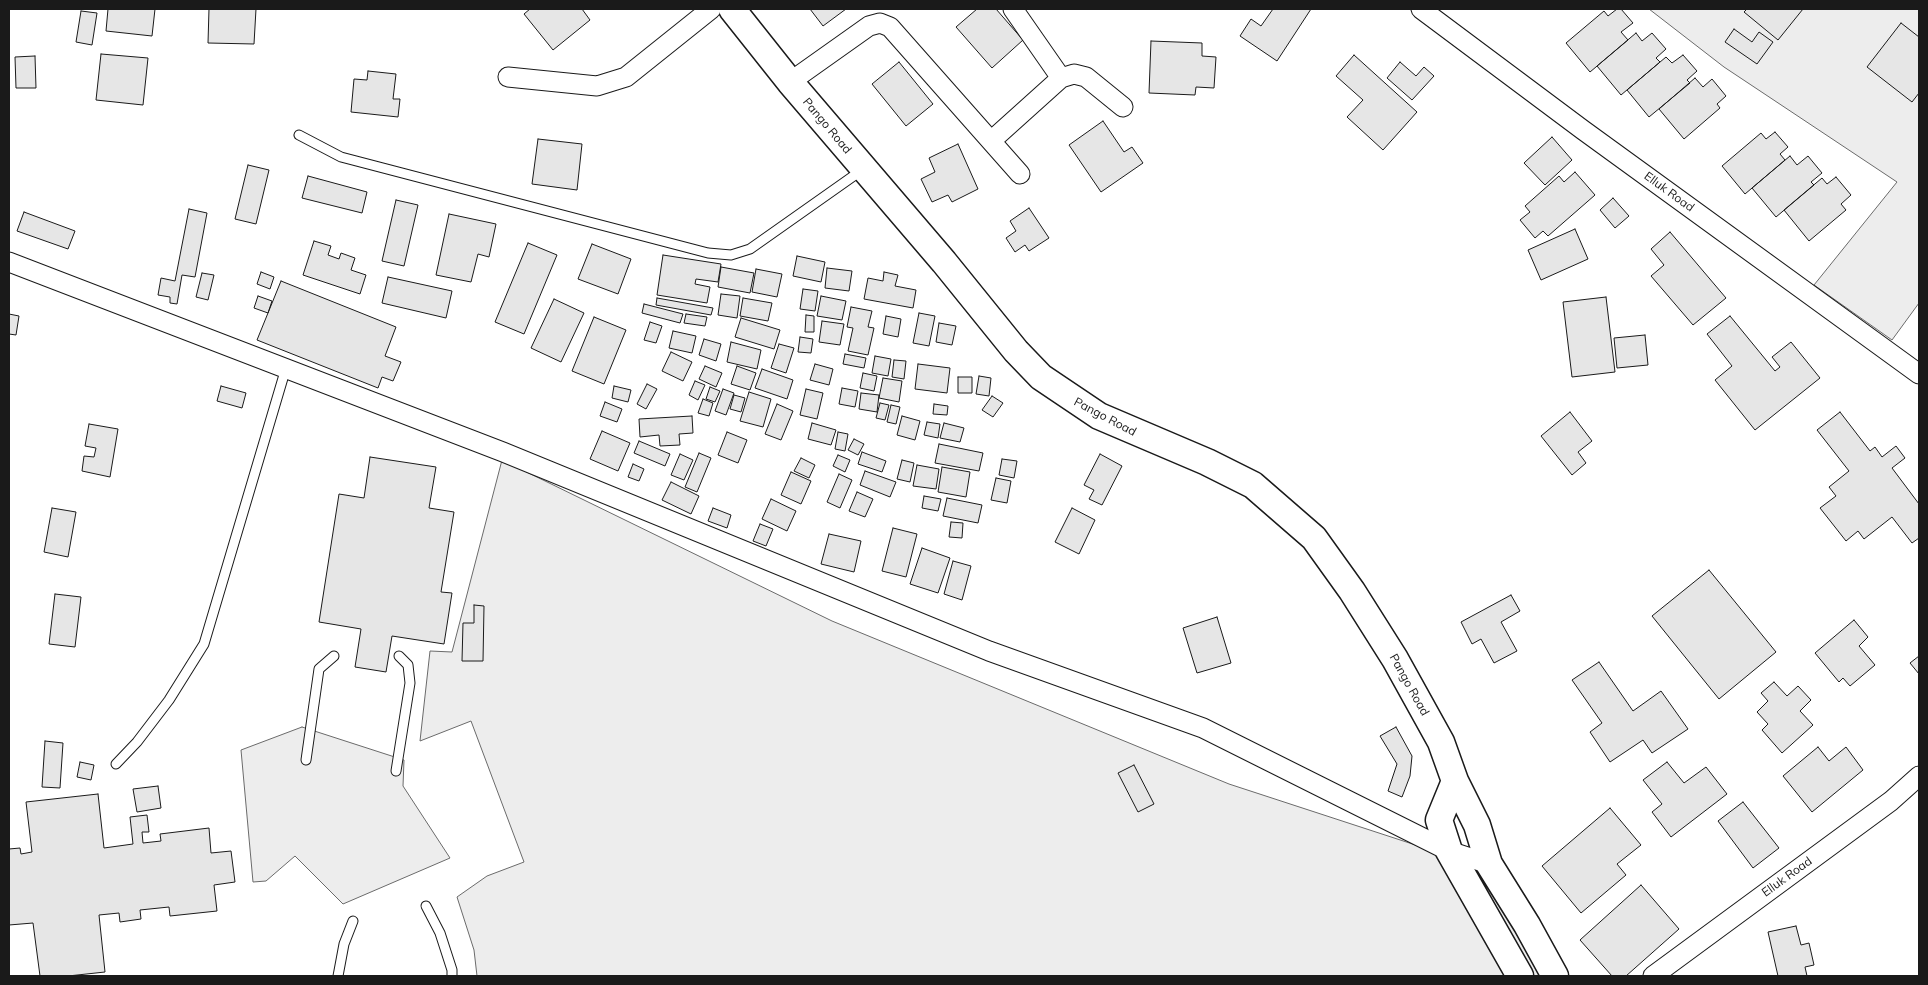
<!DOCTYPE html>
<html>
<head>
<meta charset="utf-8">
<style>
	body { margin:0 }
	#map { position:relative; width:1928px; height:985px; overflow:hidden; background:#fff; font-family:Mulish,sans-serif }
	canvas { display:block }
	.frame { position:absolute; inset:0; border:10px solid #1a1a1a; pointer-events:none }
</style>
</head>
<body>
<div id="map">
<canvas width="1928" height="985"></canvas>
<div class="frame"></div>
</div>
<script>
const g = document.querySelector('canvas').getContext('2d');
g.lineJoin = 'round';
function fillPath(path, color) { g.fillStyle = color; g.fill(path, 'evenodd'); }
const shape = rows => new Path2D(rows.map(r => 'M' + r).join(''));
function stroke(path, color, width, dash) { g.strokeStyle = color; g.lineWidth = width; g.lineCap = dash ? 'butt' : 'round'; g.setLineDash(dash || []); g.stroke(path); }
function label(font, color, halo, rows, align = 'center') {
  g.font = font + ' Mulish,sans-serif'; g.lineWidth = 4; g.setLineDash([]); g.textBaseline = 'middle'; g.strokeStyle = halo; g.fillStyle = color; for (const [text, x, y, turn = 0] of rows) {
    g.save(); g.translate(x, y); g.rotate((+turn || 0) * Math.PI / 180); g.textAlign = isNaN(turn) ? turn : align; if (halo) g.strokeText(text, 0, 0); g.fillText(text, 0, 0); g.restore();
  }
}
const built = shape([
	[1649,9,1919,9,1919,303,1892,340,1814,285,1897,182,1724,67,1649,9],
	[502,460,832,621,1229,784,1489,869,1551,976,477,976,474,950,457,897,487,876,524,862,471,721,420,741,430,651,452,652,502,460],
	[302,727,404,760,403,786,450,858,343,904,295,856,266,881,253,882,241,750,302,727]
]);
fillPath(built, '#ededed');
stroke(built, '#6a6a6a', 1);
const building = shape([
	[108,9,155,9,152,36,106,31,108,9],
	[209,9,256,9,254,44,208,43,209,9],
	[530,9,582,9,590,20,553,50,524,14,530,9],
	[810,9,846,9,823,26,810,9],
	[977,9,996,9,1023,40,992,68,956,27,977,9],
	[1273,9,1311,9,1277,61,1240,36,1251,19,1261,26,1273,9],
	[1617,9,1621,9,1633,23,1621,32,1628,40,1590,72,1566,43,1604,11,1608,16,1617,9],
	[1747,9,1803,9,1778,40,1744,12,1747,9],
	[81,11,97,13,92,45,76,42,81,11],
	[1901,23,1919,37,1919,93,1912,102,1867,67,1901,23],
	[1734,29,1752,42,1759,32,1773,42,1757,64,1725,42,1734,29],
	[1636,33,1642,41,1652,33,1666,49,1656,58,1660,62,1621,95,1597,66,1636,33],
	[1151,41,1202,43,1202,56,1216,57,1214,88,1196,87,1195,95,1149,93,1151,41],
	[101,54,148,58,143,105,96,100,101,54],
	[1354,55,1417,112,1383,150,1347,117,1363,100,1336,76,1354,55],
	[1683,55,1697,71,1687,80,1690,83,1649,117,1627,90,1666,57,1672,63,1683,55],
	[35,56,36,88,16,88,15,57,35,56],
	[899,62,933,104,906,126,872,84,899,62],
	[1400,62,1416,76,1424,67,1434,76,1412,100,1387,78,1400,62],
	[368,71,396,74,393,99,400,99,398,117,351,112,354,79,367,80,368,71],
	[1695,78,1703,87,1712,79,1726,96,1717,104,1720,108,1684,139,1659,109,1695,78],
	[1103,121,1124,152,1132,147,1143,163,1101,192,1069,145,1103,121],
	[1775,132,1788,147,1780,154,1785,160,1745,194,1722,166,1761,133,1766,139,1775,132],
	[1552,137,1572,160,1545,185,1524,163,1552,137],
	[538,139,582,144,577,190,532,184,538,139],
	[958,144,978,189,952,202,948,195,932,202,921,179,935,172,929,158,958,144],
	[1790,156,1797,165,1808,156,1822,173,1811,182,1814,185,1776,217,1752,188,1790,156],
	[248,165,269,170,256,224,235,219,248,165],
	[1575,172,1595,195,1548,236,1543,231,1535,238,1520,220,1530,212,1525,206,1559,176,1564,182,1575,172],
	[308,176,367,192,362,213,302,198,308,176],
	[1836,177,1851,195,1841,204,1846,210,1809,241,1784,210,1822,178,1827,184,1836,177],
	[1613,198,1629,216,1615,228,1600,210,1613,198],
	[396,200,418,205,404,266,382,261,396,200],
	[1029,208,1049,238,1029,251,1025,245,1015,252,1006,238,1016,231,1010,221,1029,208],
	[189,209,207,213,195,277,182,275,177,304,170,303,170,297,158,295,161,278,175,281,189,209],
	[24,212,75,231,68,249,17,231,24,212],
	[449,214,496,224,489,257,478,254,471,282,436,275,449,214],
	[1575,229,1588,259,1541,280,1528,250,1575,229],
	[1670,232,1726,298,1693,325,1651,276,1664,265,1651,249,1670,232],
	[314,241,331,246,328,255,339,259,341,253,355,258,351,270,366,275,360,294,303,275,314,241],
	[528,243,557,255,524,334,495,322,528,243],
	[592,244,631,259,618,294,578,279,592,244],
	[663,255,721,264,718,282,696,279,695,284,710,287,707,303,657,295,663,255],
	[797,256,825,262,821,282,793,276,797,256],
	[721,267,754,273,750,293,718,287,721,267],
	[827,268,852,271,849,291,825,288,827,268],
	[756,269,782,274,777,297,752,292,756,269],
	[261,272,274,277,270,289,257,284,261,272],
	[884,272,898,275,895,286,916,290,913,308,864,299,868,278,883,281,884,272],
	[202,273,214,275,208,300,196,297,202,273],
	[388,277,452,291,446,318,382,303,388,277],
	[281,281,396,327,385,356,401,362,393,381,382,377,378,388,257,340,281,281],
	[803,289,818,291,815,311,800,309,803,289],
	[721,294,740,296,737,318,718,315,721,294],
	[258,296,272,301,268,313,254,308,258,296],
	[821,296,846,301,842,320,817,316,821,296],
	[1606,297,1615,372,1572,377,1563,302,1606,297],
	[657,298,713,308,711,315,656,305,657,298],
	[743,298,772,303,768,321,740,316,743,298],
	[554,299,584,313,561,362,531,348,554,299],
	[644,304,683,314,680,323,642,313,644,304],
	[851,307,872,311,868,327,874,328,868,355,848,351,853,328,847,327,851,307],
	[919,313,935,316,929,346,913,343,919,313],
	[9,314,19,316,16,335,9,334,9,314],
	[686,314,707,317,705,326,684,323,686,314],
	[806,315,814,316,814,332,805,332,806,315],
	[886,316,901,319,898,337,883,334,886,316],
	[1730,316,1775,371,1780,367,1772,357,1791,342,1820,378,1755,430,1715,380,1732,366,1707,334,1730,316],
	[594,317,626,330,604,384,572,371,594,317],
	[741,318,780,330,774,349,735,337,741,318],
	[822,321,844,324,840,345,819,342,822,321],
	[650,322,662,326,656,343,644,340,650,322],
	[939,323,956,326,952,345,936,342,939,323],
	[673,331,696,336,692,353,669,348,673,331],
	[1645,335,1648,365,1617,368,1614,338,1645,335],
	[800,337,813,339,811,353,798,352,800,337],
	[704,339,721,344,716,361,699,355,704,339],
	[731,342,761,350,757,369,727,362,731,342],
	[779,344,794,348,786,373,771,368,779,344],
	[671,352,692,362,683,381,662,371,671,352],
	[845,354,866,358,864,368,843,364,845,354],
	[875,356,891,359,888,376,872,373,875,356],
	[894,360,906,361,904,379,892,377,894,360],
	[815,364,833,369,829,385,810,380,815,364],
	[918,364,950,368,947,393,915,389,918,364],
	[705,366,722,373,716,387,699,379,705,366],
	[737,366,756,373,750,390,731,384,737,366],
	[762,369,793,380,787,399,755,388,762,369],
	[863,373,877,376,874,391,860,388,863,373],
	[979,376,991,378,989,396,976,394,979,376],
	[958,377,972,377,972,393,958,393,958,377],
	[883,378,902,381,899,402,879,398,883,378],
	[695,381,705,385,698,400,689,395,695,381],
	[647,384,657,389,646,409,637,404,647,384],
	[221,386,246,393,242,408,217,401,221,386],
	[614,386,631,390,628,402,612,398,614,386],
	[710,387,720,391,715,402,706,399,710,387],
	[842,388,858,391,855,407,839,404,842,388],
	[723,389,734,393,726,415,715,411,723,389],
	[806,389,823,393,817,419,800,415,806,389],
	[749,392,771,399,763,427,740,421,749,392],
	[861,393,879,395,877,412,859,409,861,393],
	[734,395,745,398,741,412,730,409,734,395],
	[992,396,1003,403,993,417,982,410,992,396],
	[703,399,713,403,709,416,698,413,703,399],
	[605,402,622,409,617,422,600,416,605,402],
	[880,403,889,405,885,420,876,418,880,403],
	[777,404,793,411,781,440,765,434,777,404],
	[934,404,948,406,947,415,933,414,934,404],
	[891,405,900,407,896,424,887,422,891,405],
	[1570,412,1592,441,1578,452,1586,463,1572,475,1541,436,1570,412],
	[1840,412,1870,451,1875,447,1882,457,1896,446,1905,458,1892,468,1919,504,1919,538,1912,543,1892,517,1864,539,1858,531,1846,541,1820,508,1836,496,1829,487,1849,471,1817,430,1840,412],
	[692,416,693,433,679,434,680,445,660,446,659,435,640,437,639,419,692,416],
	[902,416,920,421,915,440,897,435,902,416],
	[927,422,940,424,938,438,924,435,927,422],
	[812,423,836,430,831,445,808,439,812,423],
	[944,423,964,428,960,442,940,438,944,423],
	[89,424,118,429,110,477,82,471,84,456,94,457,96,448,85,446,89,424],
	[602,431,630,443,618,471,590,459,602,431],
	[727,432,747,440,738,463,718,455,727,432],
	[838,432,848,434,845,451,835,449,838,432],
	[854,439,864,444,858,455,848,450,854,439],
	[639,441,670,454,665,466,634,453,639,441],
	[939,444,983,453,979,471,935,463,939,444],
	[862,452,886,461,882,472,858,464,862,452],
	[699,453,711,458,697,492,685,487,699,453],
	[680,454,693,460,684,480,671,475,680,454],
	[1100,454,1122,466,1102,505,1089,499,1094,490,1084,485,1100,454],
	[838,455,850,460,845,472,833,466,838,455],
	[370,457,436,467,429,508,454,512,441,592,452,593,444,644,392,636,386,672,355,667,361,629,319,622,339,494,364,498,370,457],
	[801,458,815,465,809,478,794,471,801,458],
	[1002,459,1017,461,1014,478,999,475,1002,459],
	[902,460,914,463,910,482,897,479,902,460],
	[633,464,644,469,639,481,628,477,633,464],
	[917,465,939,469,936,489,913,486,917,465],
	[942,467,970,472,966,497,938,492,942,467],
	[865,471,896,482,890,497,860,485,865,471],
	[791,472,811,481,801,504,781,495,791,472],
	[839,474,852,480,840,508,827,502,839,474],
	[996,478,1011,481,1007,503,991,500,996,478],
	[671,482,699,496,691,514,662,500,671,482],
	[857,492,873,499,865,517,849,511,857,492],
	[924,496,941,499,938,511,922,508,924,496],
	[947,498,982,505,978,523,943,516,947,498],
	[771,499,796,511,787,531,762,519,771,499],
	[52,508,76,512,68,557,44,552,52,508],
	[713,508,731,515,727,528,708,521,713,508],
	[1072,508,1095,520,1079,554,1055,542,1072,508],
	[951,522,963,523,962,538,949,537,951,522],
	[760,524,773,529,766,546,753,541,760,524],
	[893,528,917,534,906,577,882,571,893,528],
	[829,534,861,541,854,572,821,564,829,534],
	[922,548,950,558,938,593,910,584,922,548],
	[953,561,971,566,962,600,944,594,953,561],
	[1709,570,1776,652,1719,699,1652,616,1709,570],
	[55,594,81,597,75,647,49,644,55,594],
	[1511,595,1520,611,1501,622,1517,651,1494,663,1481,639,1472,644,1461,622,1511,595],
	[474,605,484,606,483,661,462,661,463,623,474,623,474,605],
	[1217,617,1231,663,1197,673,1183,628,1217,617],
	[1854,620,1868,637,1859,646,1875,665,1850,686,1843,678,1839,682,1815,653,1854,620],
	[1919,656,1919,674,1910,663,1919,656],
	[1599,662,1633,711,1661,691,1688,729,1652,753,1643,740,1610,762,1590,732,1602,723,1572,680,1599,662],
	[1774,682,1787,696,1798,686,1811,700,1800,711,1813,725,1782,753,1762,730,1768,724,1757,712,1768,701,1761,693,1774,682],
	[1396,727,1412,756,1410,776,1402,797,1388,791,1397,764,1380,736,1396,727],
	[45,741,63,743,60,788,42,787,45,741],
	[1818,747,1829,761,1846,747,1863,770,1812,812,1783,776,1818,747],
	[80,762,94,765,91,780,77,777,80,762],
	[1667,762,1684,783,1706,767,1727,794,1671,837,1652,812,1662,804,1643,780,1667,762],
	[1134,765,1154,804,1138,812,1118,773,1134,765],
	[158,786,161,808,137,812,133,789,158,786],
	[98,794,104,848,133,844,130,817,147,815,149,832,142,832,143,843,161,841,160,834,209,828,211,853,231,851,235,882,214,885,217,911,170,916,169,907,140,910,141,919,120,922,119,913,99,915,105,972,68,976,40,976,33,923,9,925,9,849,20,848,21,854,32,852,26,802,98,794],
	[1743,802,1779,848,1753,868,1718,821,1743,802],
	[1610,808,1641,845,1617,864,1626,875,1581,913,1542,866,1610,808],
	[1641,885,1679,929,1626,976,1612,976,1580,940,1641,885],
	[1796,926,1801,945,1809,943,1814,965,1805,967,1807,976,1778,976,1768,932,1796,926]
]);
fillPath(building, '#e6e6e6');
stroke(building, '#1a1a1a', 1);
const lane = shape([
	[299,135,341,157,708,253,731,255,750,249,862,170],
	[306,760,319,669,334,656],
	[116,764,137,742,169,700,204,644,286,368],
	[396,771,410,683,408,665,399,656],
	[426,906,440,933,452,970,452,976],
	[338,976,344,944,353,921]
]);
const street = shape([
	[1013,9,1061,78,1074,74,1086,77,1123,107],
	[1421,9,1583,130,1919,374],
	[508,77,597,86,626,77,711,9],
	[790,82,869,26,880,23,890,27,1020,174],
	[991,141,1061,78],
	[9,262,503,452,989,651,1203,728,1449,851,1489,864],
	[1653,976,1891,801,1919,776]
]);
const secondary = shape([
	[732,9,790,82,944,262,1016,351,1041,377,1099,416,1207,462,1253,485,1314,538,1352,591,1395,659,1441,742,1455,781,1477,825,1489,864,1527,925,1555,976],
	[1455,781,1439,820,1449,851,1520,976]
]);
stroke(lane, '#1a1a1a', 11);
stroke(street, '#1a1a1a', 21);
stroke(secondary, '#1a1a1a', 29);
stroke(lane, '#fff', 9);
stroke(street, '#fff', 19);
stroke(secondary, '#fff', 26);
label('12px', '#1a1a1a', '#fff', [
	["Pango Road",827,126,50],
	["Elluk Road",1669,192,36],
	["Pango Road",1105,417,28],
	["Pango Road",1409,685,61],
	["Elluk Road",1787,877,-36]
]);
</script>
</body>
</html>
